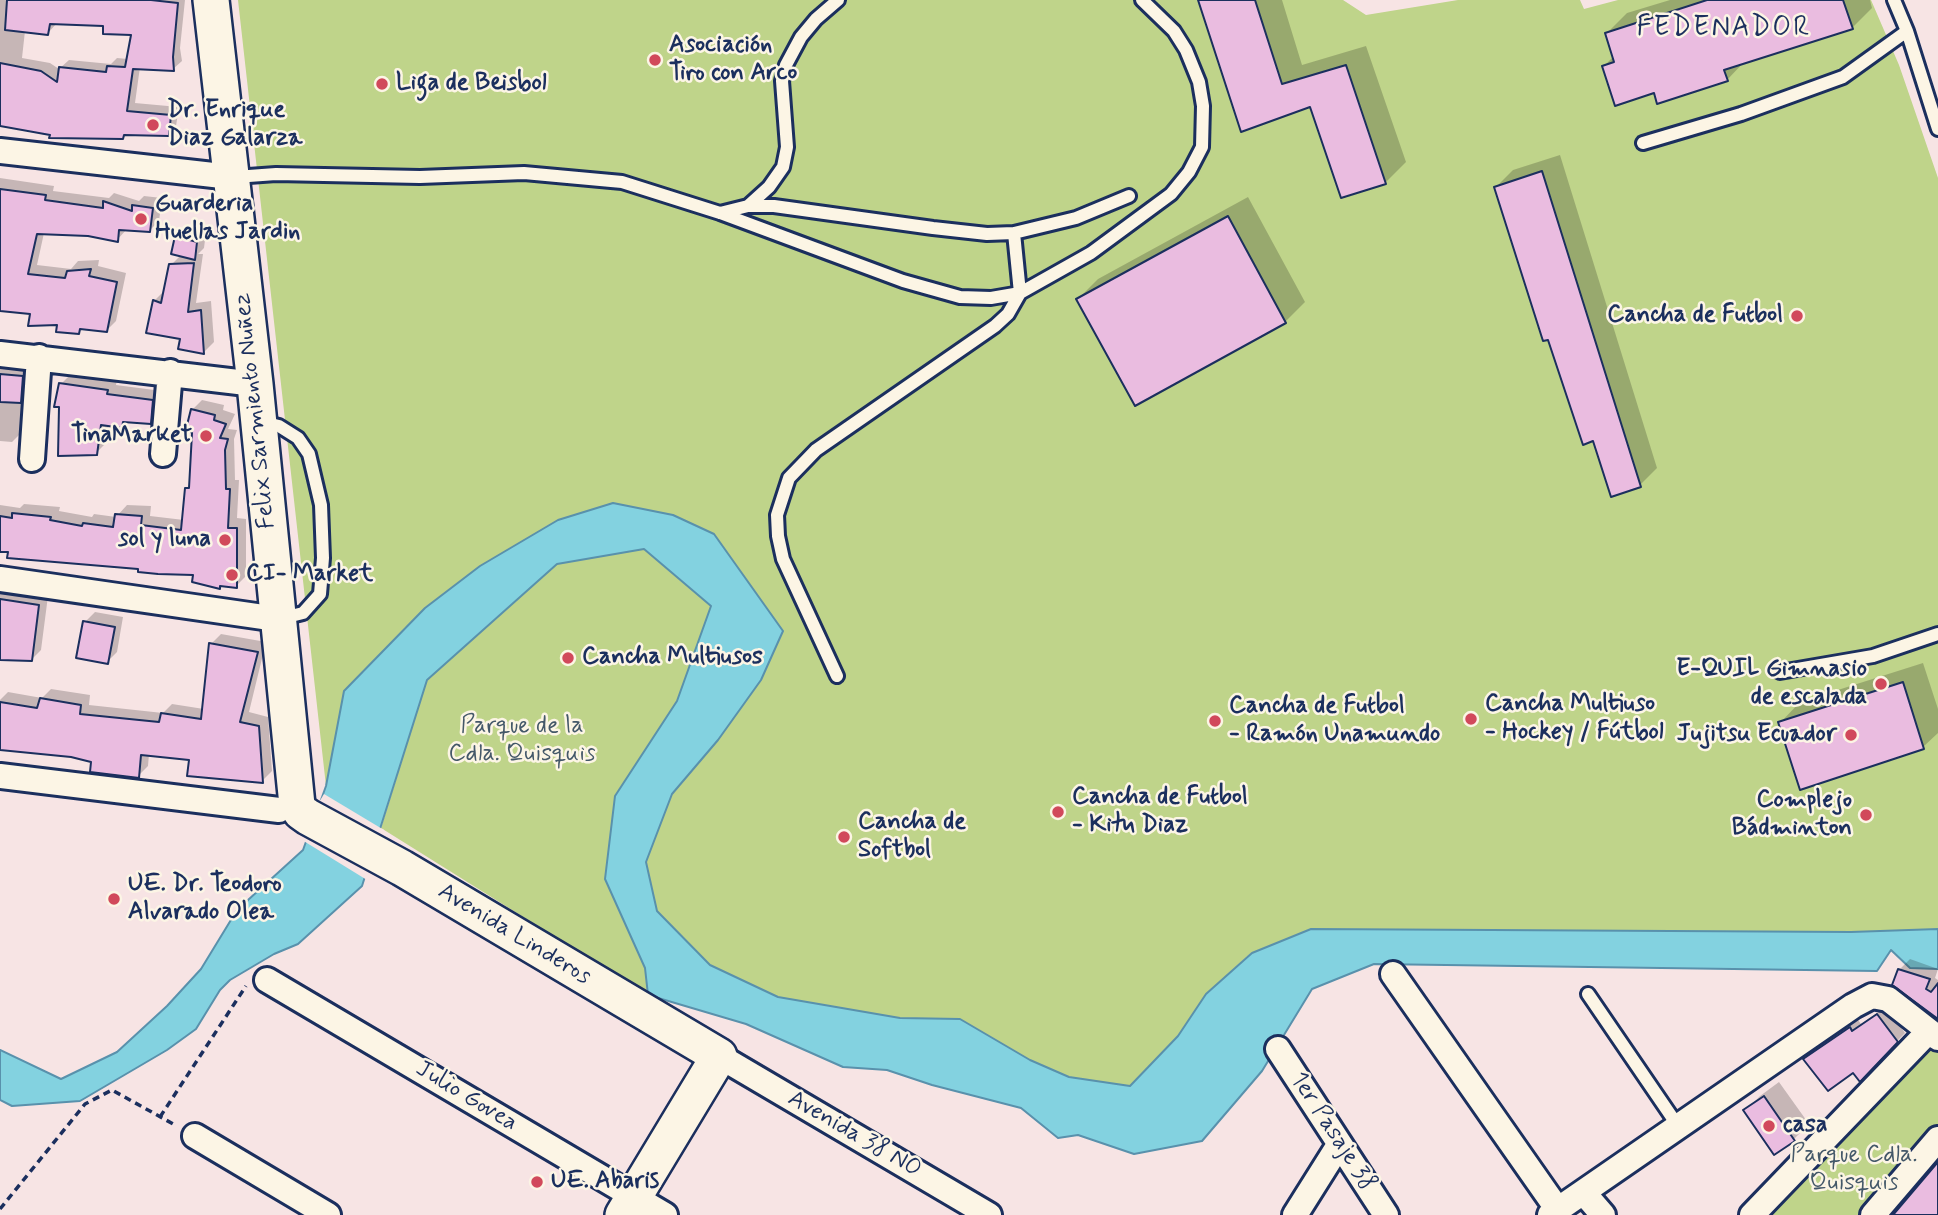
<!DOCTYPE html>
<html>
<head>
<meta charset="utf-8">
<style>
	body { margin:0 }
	canvas { display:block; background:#f7e4e4 }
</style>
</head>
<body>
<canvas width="1938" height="1215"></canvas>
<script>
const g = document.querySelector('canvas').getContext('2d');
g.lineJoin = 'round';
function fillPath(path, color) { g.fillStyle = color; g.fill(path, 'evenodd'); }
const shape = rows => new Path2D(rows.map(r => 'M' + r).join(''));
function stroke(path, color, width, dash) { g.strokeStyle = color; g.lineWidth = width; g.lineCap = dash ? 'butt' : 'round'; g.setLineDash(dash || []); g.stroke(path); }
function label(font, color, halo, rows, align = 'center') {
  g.font = font + ' Mynerve,sans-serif'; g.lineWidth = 5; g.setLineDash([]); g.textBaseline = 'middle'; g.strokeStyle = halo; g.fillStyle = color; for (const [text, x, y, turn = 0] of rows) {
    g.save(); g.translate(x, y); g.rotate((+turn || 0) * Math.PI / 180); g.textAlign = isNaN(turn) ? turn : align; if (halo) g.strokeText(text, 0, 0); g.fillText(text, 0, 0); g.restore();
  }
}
fillPath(shape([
	[238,0,1343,0,1366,15,1458,0,1580,0,1584,9,1618,0,1871,0,1899,65,1938,178,1938,929,1851,932,1311,929,1251,953,1206,994,1178,1036,1130,1086,1069,1077,1030,1060,960,1019,900,1018,778,997,710,965,657,911,646,862,672,794,718,740,761,680,783,631,613,503,558,520,480,566,425,608,344,691,326,786],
	[644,549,711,606,677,701,615,797,605,879,645,968,648,995,381,828,427,680,557,564],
	[1938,1038,1938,1139,1873,1215,1752,1215]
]), '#bfd48a');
const water = shape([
	[613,503,673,515,714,534,783,631,761,680,718,740,672,794,646,862,657,911,710,965,778,997,900,1018,960,1019,1030,1060,1069,1077,1130,1086,1178,1036,1206,994,1252,953,1311,929,1851,932,1938,929,1938,969,1910,968,1891,950,1877,971,1374,964,1312,989,1262,1071,1202,1141,1134,1154,1078,1135,1058,1138,1021,1108,932,1085,887,1070,843,1067,746,1024,648,995,645,968,605,879,615,796,677,701,711,606,644,549,557,564,427,680,362,886,298,944,274,954,230,980,220,990,196,1029,167,1050,80,1101,12,1106,0,1100,0,1050,61,1079,117,1052,167,1006,201,969,237,910,303,850,326,786,344,691,425,608,480,566,558,520,613,503]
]);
fillPath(water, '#83d2e0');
stroke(water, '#5991ac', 2);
fillPath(shape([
	[324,794,384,830,367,880,302,840,313,812]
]), '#f7e4e4');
fillPath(shape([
	[0,0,185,0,180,48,182,61,173,69,140,67,135,103,179,107,176,126,168,135,127,134,123,138,52,133,0,123],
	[57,23,105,24,133,34,128,59,117,58,111,64,69,60,59,69,50,63,22,58,25,31,48,33],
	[1200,0,1282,0,1302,65,1366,46,1406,162,1386,182,1342,195,1311,104,1242,129],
	[1670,0,1870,0,1872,8,1852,28,1745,61,1727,80,1655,91,1604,66,1614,56,1607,33,1627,13],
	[1560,155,1657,468,1640,485,1594,439,1496,187,1513,170],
	[0,178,54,186,53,191,109,198,114,193,139,201,144,196,162,198,159,221,149,231,127,229,117,240,89,234,44,233,37,265,71,269,78,261,99,260,98,266,126,273,116,321,106,331,83,328,78,332,31,313,0,309],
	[1248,197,1305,302,1285,322,1078,299,1098,279],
	[186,227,206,232,204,248,198,254,203,254,196,303,211,301,214,342,204,352,182,338,154,301,164,291,171,265,181,255,176,237],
	[0,363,32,367,30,392,24,398,22,432,12,442,0,441],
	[71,374,117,380,116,385,162,391,160,413,150,423,127,421,122,426,109,424,106,443,96,453,61,384],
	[202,400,224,405,223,410,235,414,228,429,237,430,234,439,235,480,239,480,237,518,246,519,246,576,236,586,221,585,219,587,195,573,0,550,0,505,20,508,24,504,60,507,59,511,92,517,94,514,116,517,127,505,151,506,150,516,184,520,187,488,191,484,193,409],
	[0,589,48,596,41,650,31,660,0,658],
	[95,612,123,617,117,652,107,662,85,622],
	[221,634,266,642,249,712,268,717,272,771,262,781,191,759,149,754,148,766,138,776,71,756,0,748,0,700,8,692,42,698,51,689,90,695,89,705,163,713,172,704,204,709,211,644],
	[1923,663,1938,709,1938,733,1923,747,1780,723,1800,702],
	[1910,959,1938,969,1935,978,1938,980,1938,1016,1894,984,1900,969],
	[1886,1007,1905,1033,1860,1079,1853,1071,1805,1059,1813,1051,1858,1020,1861,1024],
	[1779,1082,1809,1124,1794,1139,1775,1153,1745,1111,1760,1096]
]), '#0003');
const building = shape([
	[7,0,151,0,178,3,173,57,174,71,133,69,127,111,171,115,169,136,124,135,123,139,49,138,50,135,0,126,0,63,41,71,57,82,59,67,106,72,107,66,125,67,131,35,103,34,103,26,50,24,48,35,5,30,7,0],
	[1198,0,1255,0,1282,84,1346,65,1386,184,1341,198,1310,107,1241,132,1198,0],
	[1707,0,1843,0,1853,29,1724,70,1728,81,1657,104,1654,93,1615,106,1602,66,1614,62,1605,33,1707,0],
	[1542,171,1641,487,1611,497,1593,441,1583,445,1548,340,1543,341,1494,187,1542,171],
	[0,189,46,195,45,200,103,208,103,201,132,211,132,205,153,208,150,232,119,230,118,242,88,236,37,234,28,274,65,278,67,271,91,269,89,276,117,282,107,332,80,329,79,334,56,332,57,325,28,326,30,314,0,311,0,189],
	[1228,216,1286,323,1135,406,1076,299,1228,216],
	[175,236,197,242,195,260,171,254,175,236],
	[194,263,188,312,201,310,204,354,178,349,180,339,146,333,153,300,161,303,169,264,194,263],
	[0,374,23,376,21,403,0,402,0,374],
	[59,383,108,390,107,394,153,400,151,424,123,422,122,428,101,425,97,455,58,456,59,407,54,407,59,383],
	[191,409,215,415,214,420,226,424,220,438,228,439,225,450,226,489,230,489,228,528,237,528,237,588,220,586,220,589,192,582,193,575,158,574,138,572,138,569,7,558,8,552,0,552,0,516,12,518,12,513,51,517,50,520,82,526,83,523,113,527,115,514,142,516,141,525,181,530,185,488,189,488,192,433,186,429,191,409],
	[0,599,39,605,32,661,0,660,0,599],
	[83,621,115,627,108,664,76,658,83,621],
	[209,643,258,652,240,722,259,726,263,783,187,776,189,760,141,755,139,778,90,772,91,762,71,757,0,750,0,702,37,708,40,698,81,705,80,714,159,722,161,713,201,719,209,643],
	[1903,682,1924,749,1800,790,1778,722,1903,682],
	[1898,969,1930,979,1926,989,1931,992,1938,983,1938,1019,1892,985,1898,969],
	[1877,1014,1898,1042,1860,1082,1853,1073,1828,1091,1803,1059,1850,1027,1852,1031,1877,1014],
	[1764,1096,1795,1141,1774,1155,1743,1110,1764,1096],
	[1938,1162,1938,1215,1893,1215,1938,1162]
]);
fillPath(building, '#eabce0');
stroke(building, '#1b2f5e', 2);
const lane = shape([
	[1894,0,1907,31,1938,129],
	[1643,143,1741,114,1843,77,1907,31],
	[235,177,276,174,420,177,524,173,622,182,720,213,903,281,960,297,991,298,1020,293,1091,253,1171,194,1189,172,1202,147,1203,106,1199,82,1186,50,1174,31,1142,0],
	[748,206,769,187,783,167,787,147,782,81,786,65,801,37,816,19,838,0],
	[720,213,748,206,774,206,933,228,987,234,1014,233,1076,218,1129,196],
	[262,422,279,426,298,438,309,454,321,505,323,558,320,594,303,613,279,619],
	[1780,672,1873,656,1938,634],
	[837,676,783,559,778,536,777,515,789,478,816,450,995,326,1008,314,1020,293,1014,233],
	[1588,994,1678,1126]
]);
const street = shape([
	[0,151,231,177],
	[0,354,255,384],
	[163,454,170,372],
	[32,459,39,357],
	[0,579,277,619],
	[0,776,279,810],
	[1393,974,1558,1210],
	[267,980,665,1215],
	[1278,1049,1386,1215],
	[719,1056,989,1215],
	[195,1136,328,1215],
	[1584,1193,1603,1215],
	[1295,1215,1339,1145],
	[1550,1215,1853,1006,1872,996,1888,999,1938,1038],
	[1752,1215,1929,1031],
	[1873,1215,1938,1139]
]);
const secondary = shape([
	[211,0,255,384,297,805,301,812,308,817,402,868,719,1056,623,1215]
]);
stroke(lane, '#1b2f5e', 18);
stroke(street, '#1b2f5e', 30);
stroke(secondary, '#1b2f5e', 40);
stroke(shape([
	[160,1117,246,986],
	[0,1209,85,1104,112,1090,175,1125]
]), '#1b2f5e', 3.5, [7, 5]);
stroke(lane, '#fcf5e5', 12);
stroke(street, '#fcf5e5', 24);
stroke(secondary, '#fcf5e5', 35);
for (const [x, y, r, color] of [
	[655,60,7,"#d1495b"],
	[382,84,7,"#d1495b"],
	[153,125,7,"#d1495b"],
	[141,219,7,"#d1495b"],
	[1797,316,7,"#d1495b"],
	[206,436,7,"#d1495b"],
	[225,540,7,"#d1495b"],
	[232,575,7,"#d1495b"],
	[568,658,7,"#d1495b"],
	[1881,684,7,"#d1495b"],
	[1471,719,7,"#d1495b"],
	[1215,721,7,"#d1495b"],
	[1851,735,7,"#d1495b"],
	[1058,812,7,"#d1495b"],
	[1866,815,7,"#d1495b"],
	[844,837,7,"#d1495b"],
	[114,899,7,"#d1495b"],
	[1769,1126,7,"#d1495b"],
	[537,1182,7,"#d1495b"]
]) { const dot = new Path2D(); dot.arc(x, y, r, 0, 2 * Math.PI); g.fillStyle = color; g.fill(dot); stroke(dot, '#fcf5e5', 2.5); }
label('bold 24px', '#1b2f5e', '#fcf5e5', [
	["Asociación",669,46],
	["Tiro con Arco",669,74],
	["Liga de Beisbol",396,84],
	["Dr. Enrique",167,111],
	["Diaz Galarza",167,139],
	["Guarderia",155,205],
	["Huellas Jardin",155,233],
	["Cancha de Futbol",1783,316,"right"],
	["TinaMarket",192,436,"right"],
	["sol y luna",211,540,"right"],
	["CI- Market",246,575],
	["Cancha Multiusos",582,658],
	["E-QUIL Gimnasio",1867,670,"right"],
	["de escalada",1867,698,"right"],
	["Cancha Multiuso",1485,705],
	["- Hockey / Fútbol",1485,733],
	["Cancha de Futbol",1229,707],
	["- Ramón Unamundo",1229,735],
	["Jujitsu Ecuador",1837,735,"right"],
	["Cancha de Futbol",1072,798],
	["- Kitu Diaz",1072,826],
	["Complejo",1852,801,"right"],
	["Bádminton",1852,829,"right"],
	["Cancha de",858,823],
	["Softbol",858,851],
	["UE. Dr. Teodoro",128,885],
	["Alvarado Olea",128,913],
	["casa",1783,1126],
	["UE. Abaris",551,1182]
], 'left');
label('24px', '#1b2f5e', '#fcf5e5', [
	["Felix Sarmiento Nuñez",256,411,-96],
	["Avenida Linderos",514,935,31],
	["Julio Govea",466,1097,31],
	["1er Pasaje 38",1332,1132,57],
	["Avenida 38 NO",854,1135,30]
]);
label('24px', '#445869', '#fcf5e5', [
	["Parque de la",522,727],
	["Cdla. Quisquis",522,755],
	["Parque Cdla.",1854,1156],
	["Quisquis",1854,1184]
]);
g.letterSpacing = '2px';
label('28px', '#1b2f5e', '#fcf5e5', [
	["FEDENADOR",1724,29]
]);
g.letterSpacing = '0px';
</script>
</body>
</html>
